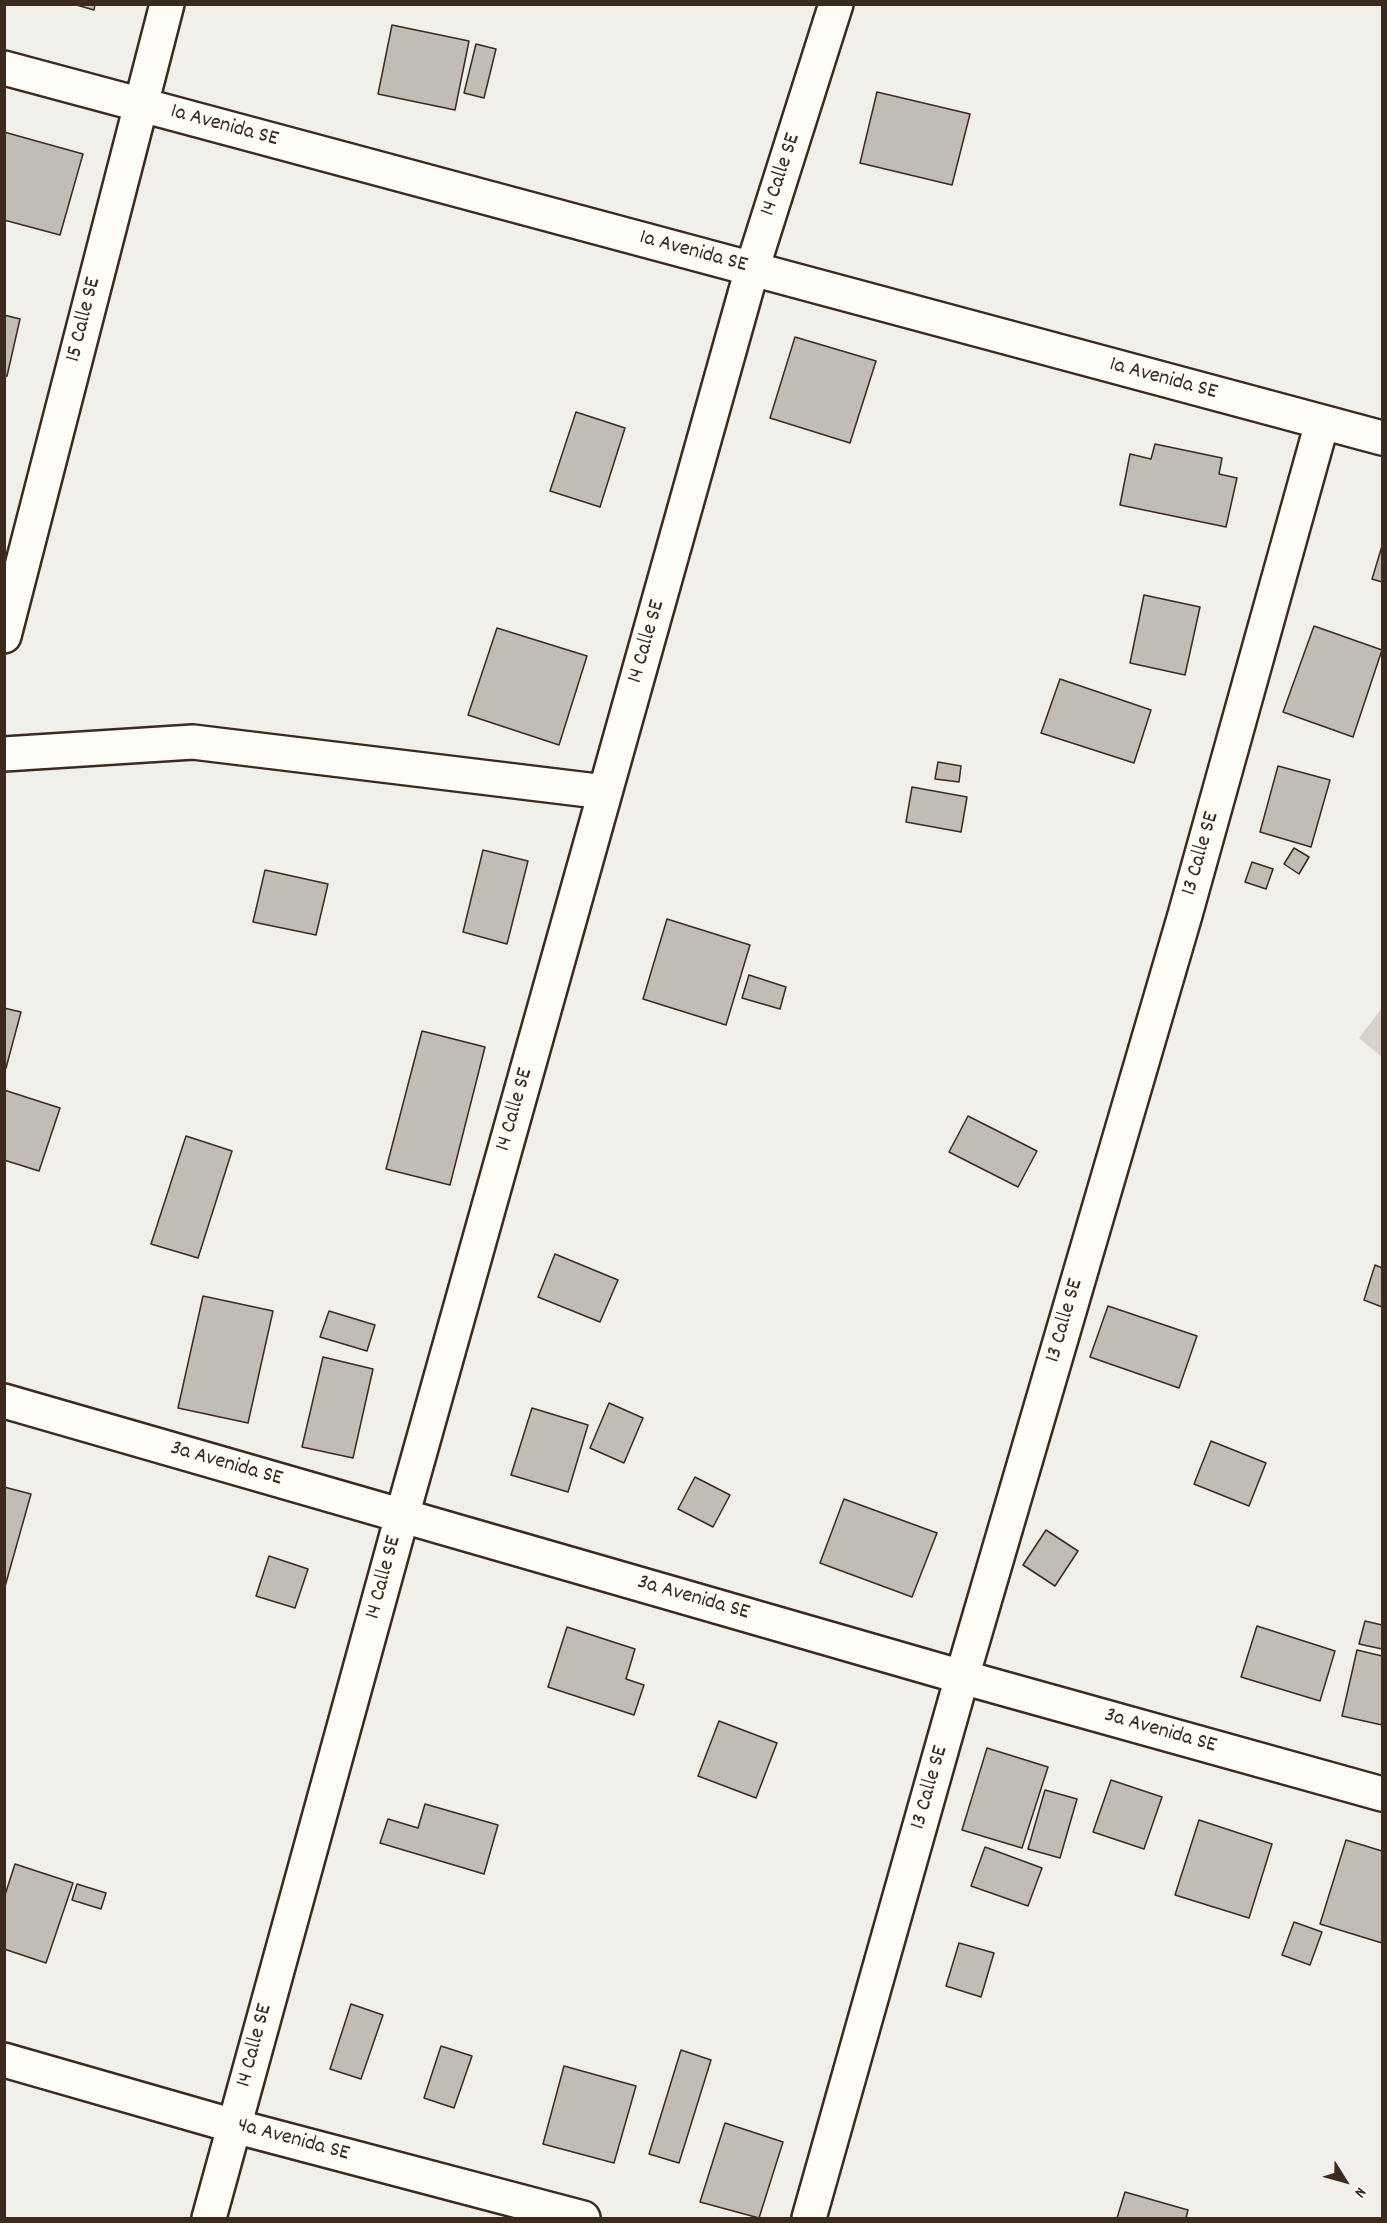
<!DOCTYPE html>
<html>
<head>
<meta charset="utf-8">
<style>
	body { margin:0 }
	#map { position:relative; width:1387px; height:2223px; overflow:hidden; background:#f1efea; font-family:Dekko,sans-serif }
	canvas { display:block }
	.frame { position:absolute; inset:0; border:6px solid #3b2a1e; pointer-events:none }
	.north { position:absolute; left:1315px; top:2151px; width:60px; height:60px; -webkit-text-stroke:4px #fdfcf7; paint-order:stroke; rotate:127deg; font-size:16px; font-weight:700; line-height:24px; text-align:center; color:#3b2a1e }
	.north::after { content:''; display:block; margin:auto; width:21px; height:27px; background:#3b2a1e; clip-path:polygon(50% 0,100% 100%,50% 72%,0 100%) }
</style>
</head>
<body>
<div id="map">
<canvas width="1387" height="2223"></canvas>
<div class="frame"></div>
<div class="north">N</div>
</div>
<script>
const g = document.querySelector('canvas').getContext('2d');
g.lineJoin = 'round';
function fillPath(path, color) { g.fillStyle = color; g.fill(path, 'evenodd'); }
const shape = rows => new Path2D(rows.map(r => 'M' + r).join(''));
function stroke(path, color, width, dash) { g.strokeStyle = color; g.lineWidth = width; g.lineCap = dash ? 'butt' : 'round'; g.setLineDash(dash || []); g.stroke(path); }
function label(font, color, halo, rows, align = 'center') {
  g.font = font + ' Dekko,sans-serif'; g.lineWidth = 4.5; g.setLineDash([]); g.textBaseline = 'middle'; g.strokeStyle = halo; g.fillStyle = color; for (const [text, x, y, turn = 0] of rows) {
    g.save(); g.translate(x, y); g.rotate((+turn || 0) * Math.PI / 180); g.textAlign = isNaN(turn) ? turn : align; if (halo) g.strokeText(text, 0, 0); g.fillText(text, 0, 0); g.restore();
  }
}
fillPath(shape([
	[1382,1008,1382,1057,1359,1038]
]), '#d7d2cc');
const building = shape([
	[73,4,95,4,94,10,73,4],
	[392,25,469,41,455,110,378,94,392,25],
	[476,44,496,49,484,98,464,93,476,44],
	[877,92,970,114,952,185,860,163,877,92],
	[4,132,83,154,60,235,4,220,4,132],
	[4,315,20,319,7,376,4,376,4,315],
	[795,337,876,361,850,443,770,418,795,337],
	[576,412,625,428,600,507,550,491,576,412],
	[1155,444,1222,458,1219,474,1237,478,1226,527,1120,505,1130,454,1151,459,1155,444],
	[1382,546,1382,582,1372,579,1382,546],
	[1144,595,1200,607,1185,675,1130,663,1144,595],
	[1314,626,1382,650,1353,737,1283,712,1314,626],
	[497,628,587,656,559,745,468,715,497,628],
	[1060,679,1151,710,1134,763,1041,733,1060,679],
	[938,762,961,766,959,782,935,779,938,762],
	[1278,766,1330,780,1311,847,1260,832,1278,766],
	[912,787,967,797,961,832,906,822,912,787],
	[1294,848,1309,857,1299,874,1284,864,1294,848],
	[483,850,528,861,507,944,463,932,483,850],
	[1252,862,1273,869,1266,889,1245,882,1252,862],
	[265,870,328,884,316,935,253,922,265,870],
	[667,919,750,945,726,1025,643,999,667,919],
	[749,975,786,987,780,1009,742,998,749,975],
	[4,1008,21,1012,6,1068,4,1068,4,1008],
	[422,1031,485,1047,450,1185,386,1169,422,1031],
	[4,1090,60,1108,39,1171,4,1160,4,1090],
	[968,1116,1037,1151,1018,1187,949,1152,968,1116],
	[186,1136,232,1151,198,1258,151,1244,186,1136],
	[555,1254,618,1280,600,1322,538,1297,555,1254],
	[1375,1265,1382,1268,1382,1307,1364,1300,1375,1265],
	[203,1296,273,1311,248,1423,178,1408,203,1296],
	[1108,1306,1197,1336,1179,1388,1090,1357,1108,1306],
	[329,1311,375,1325,367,1351,320,1337,329,1311],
	[323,1357,373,1369,353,1458,302,1447,323,1357],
	[609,1403,643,1418,624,1463,590,1448,609,1403],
	[532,1408,588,1425,568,1492,511,1475,532,1408],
	[1211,1441,1266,1463,1249,1506,1194,1484,1211,1441],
	[695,1477,730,1495,713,1527,678,1509,695,1477],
	[4,1487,31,1494,4,1590,4,1487],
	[844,1499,937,1533,912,1597,820,1563,844,1499],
	[1046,1530,1078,1551,1055,1586,1023,1565,1046,1530],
	[269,1556,308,1569,295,1608,256,1596,269,1556],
	[1365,1621,1382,1625,1382,1649,1359,1644,1365,1621],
	[1257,1626,1335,1651,1320,1701,1241,1677,1257,1626],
	[567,1627,635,1649,626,1679,644,1685,634,1715,548,1687,567,1627],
	[1357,1650,1382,1656,1382,1725,1342,1716,1357,1650],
	[719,1721,777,1743,756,1798,698,1776,719,1721],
	[987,1748,1048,1767,1022,1848,962,1830,987,1748],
	[1111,1780,1162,1797,1144,1849,1093,1832,1111,1780],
	[1045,1790,1077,1799,1060,1858,1028,1849,1045,1790],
	[425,1804,498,1825,484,1874,380,1843,388,1819,418,1828,425,1804],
	[1199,1820,1272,1844,1249,1918,1175,1895,1199,1820],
	[1346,1840,1382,1851,1382,1943,1320,1924,1346,1840],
	[985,1847,1042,1868,1028,1906,971,1886,985,1847],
	[15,1864,73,1883,46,1963,4,1949,4,1898,15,1864],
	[77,1884,106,1893,101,1909,72,1900,77,1884],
	[1294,1922,1322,1932,1310,1965,1282,1955,1294,1922],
	[959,1943,994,1953,981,1997,946,1986,959,1943],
	[351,2004,383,2015,361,2079,330,2069,351,2004],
	[441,2046,472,2056,454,2108,424,2098,441,2046],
	[681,2050,711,2060,679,2163,649,2154,681,2050],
	[564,2066,636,2086,614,2163,543,2144,564,2066],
	[725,2123,783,2142,759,2218,700,2202,725,2123],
	[1125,2192,1188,2210,1186,2218,1117,2218,1125,2192]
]);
fillPath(building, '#c1bcb4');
stroke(building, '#3b2a1e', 1.5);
const minor = shape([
	[4,68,1382,438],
	[4,636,167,4],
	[4,754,193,742,605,792],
	[4,1401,962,1677,1382,1794],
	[4,2060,234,2126,583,2218],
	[209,2218,402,1516,752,269,836,4],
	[809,2218,962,1677,1185,915,1322,423]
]);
stroke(minor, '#3b2a1e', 38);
stroke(minor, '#fdfcf7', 33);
label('22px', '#3b2a1e', '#fdfcf7', [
	["1a Avenida SE",224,127,15],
	["14 Calle SE",782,175,-72],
	["1a Avenida SE",693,253,15],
	["15 Calle SE",85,320,-76],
	["1a Avenida SE",1163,380,15],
	["14 Calle SE",648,642,-74],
	["13 Calle SE",1202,854,-74],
	["14 Calle SE",516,1110,-74],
	["13 Calle SE",1066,1321,-74],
	["3a Avenida SE",226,1465,16],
	["14 Calle SE",385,1578,-75],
	["3a Avenida SE",693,1599,16],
	["3a Avenida SE",1160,1732,16],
	["13 Calle SE",931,1788,-74],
	["14 Calle SE",256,2046,-75],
	["4a Avenida SE",293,2141,15]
]);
</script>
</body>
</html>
